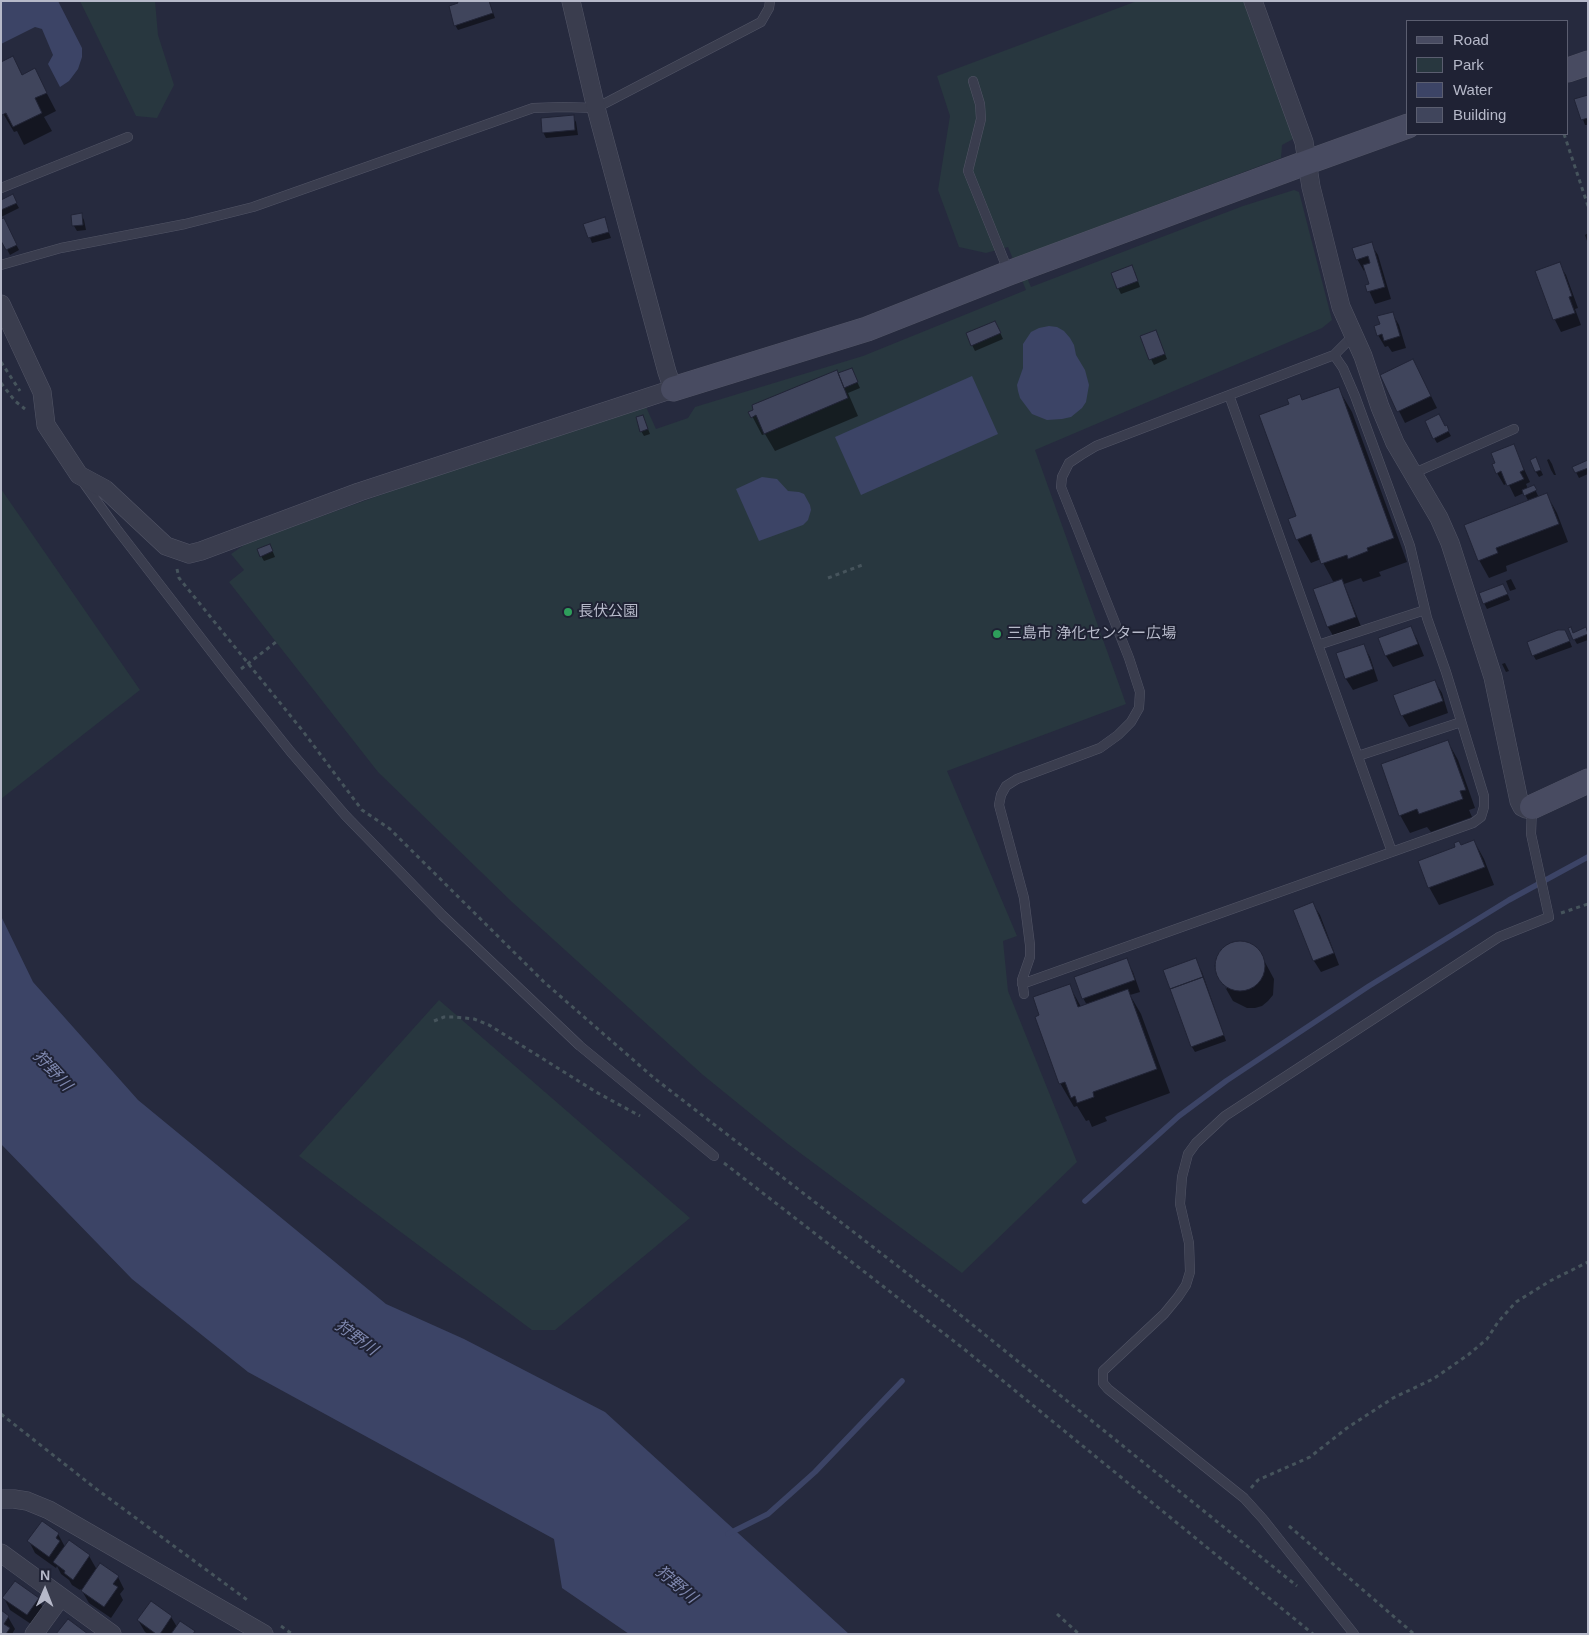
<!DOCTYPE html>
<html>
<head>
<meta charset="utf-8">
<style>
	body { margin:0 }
	#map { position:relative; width:1589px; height:1635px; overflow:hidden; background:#262a3e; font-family:Arial,sans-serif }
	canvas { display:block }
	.frame { position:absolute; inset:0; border:2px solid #b6b9c9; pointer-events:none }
	.legend { position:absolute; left:1406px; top:20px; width:162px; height:115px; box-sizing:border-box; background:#1f2234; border:1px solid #5b5e70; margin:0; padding:6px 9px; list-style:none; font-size:15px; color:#b6b9c9 }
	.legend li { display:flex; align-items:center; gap:10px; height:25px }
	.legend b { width:25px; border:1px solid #5b5e70 }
	.north { position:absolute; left:20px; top:1565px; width:50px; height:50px; -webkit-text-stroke:4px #1f2234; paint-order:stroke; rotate:1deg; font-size:14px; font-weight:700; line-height:20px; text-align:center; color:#b6b9c9 }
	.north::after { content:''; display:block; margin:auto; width:18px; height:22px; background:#b6b9c9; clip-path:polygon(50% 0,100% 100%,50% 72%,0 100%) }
</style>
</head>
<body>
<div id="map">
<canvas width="1589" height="1635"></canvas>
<div class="frame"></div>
<ul class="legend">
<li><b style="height:6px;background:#484b61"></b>Road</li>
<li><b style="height:14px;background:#28373f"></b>Park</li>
<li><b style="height:14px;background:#3c4466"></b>Water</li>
<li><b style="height:14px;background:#40455c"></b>Building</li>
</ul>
<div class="north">N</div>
</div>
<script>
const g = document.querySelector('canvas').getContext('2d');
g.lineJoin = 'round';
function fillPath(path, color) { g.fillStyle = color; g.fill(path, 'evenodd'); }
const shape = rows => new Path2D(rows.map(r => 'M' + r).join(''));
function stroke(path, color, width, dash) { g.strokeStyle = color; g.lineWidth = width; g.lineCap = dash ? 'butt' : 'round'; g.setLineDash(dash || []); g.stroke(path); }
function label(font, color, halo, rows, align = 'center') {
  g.font = font + ' Arial,"Noto Sans JP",sans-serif'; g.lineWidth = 4; g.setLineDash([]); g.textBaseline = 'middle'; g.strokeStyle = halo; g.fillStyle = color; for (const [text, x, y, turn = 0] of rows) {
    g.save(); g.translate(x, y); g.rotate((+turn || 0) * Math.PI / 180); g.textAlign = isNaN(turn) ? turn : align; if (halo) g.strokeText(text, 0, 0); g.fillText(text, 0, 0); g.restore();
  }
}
fillPath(shape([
	[80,1,155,1,158,35,174,85,157,118,136,116],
	[1137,1,1244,1,1295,138,1282,145,1281,158,1018,257,1031,287,1243,206,1294,190,1299,192,1332,320,1322,328,1035,450,1126,704,947,771,1017,936,1003,941,1008,991,1077,1162,962,1273,788,1144,703,1075,512,902,378,772,229,582,244,570,231,554,247,543,467,464,646,407,656,429,688,418,695,407,863,356,1026,290,1008,247,986,253,959,247,938,190,950,116,937,76],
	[1,489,140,690,1,799],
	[439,1000,690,1218,555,1330,532,1330,299,1156]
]), '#28373f');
fillPath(shape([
	[1,1,58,1,82,48,82,57,78,69,69,81,60,87,48,64,53,55,42,29,35,27,1,44],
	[1049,326,1057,327,1064,331,1070,338,1074,345,1076,355,1085,370,1089,385,1086,402,1082,408,1071,417,1062,419,1047,420,1032,414,1020,398,1018,391,1017,385,1023,368,1023,344,1031,332,1039,328],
	[972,376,998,434,861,495,835,437],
	[762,477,777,479,788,491,799,492,804,494,810,505,811,510,808,520,803,525,759,541,736,489],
	[1,916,33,982,138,1100,386,1304,464,1339,605,1412,849,1634,629,1634,562,1588,554,1539,248,1372,132,1279,1,1144]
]), '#3c4466');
fillPath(shape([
	[458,1,489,1,495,18,458,30,455,25],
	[13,58,23,76,44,88,56,111,44,117,52,131,24,145,17,131,14,132,1,110],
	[1588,96,1588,125,1585,125,1576,100],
	[573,117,576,122,578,135,546,138,543,132],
	[12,196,19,208,1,217,1,201],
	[81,214,84,220,86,230,77,231,74,226],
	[604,219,611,238,592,243,585,224],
	[6,225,19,250,10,255,1,238],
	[1588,233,1588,244,1585,235],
	[1371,244,1378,255,1391,299,1375,304,1367,286,1371,285,1366,270,1364,271,1357,259],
	[1559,264,1566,275,1578,308,1575,309,1581,325,1561,332,1555,320,1537,272],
	[1135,272,1140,287,1121,294,1118,288],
	[1392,313,1399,325,1406,348,1392,352,1388,346,1385,347,1378,335,1381,325],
	[998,328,1003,339,975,351,972,345],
	[1158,336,1167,359,1154,365,1151,359],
	[1419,372,1437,408,1405,423,1381,375],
	[838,374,854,375,860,388,848,393,858,416,775,451,765,434,762,435,750,412],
	[1338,388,1352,412,1407,562,1379,572,1381,576,1363,582,1361,578,1344,584,1362,629,1335,639,1328,627,1315,590,1334,583,1321,559,1311,563,1297,539,1302,401],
	[643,416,650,434,644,436,641,431],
	[1446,427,1451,436,1437,443,1434,438],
	[1513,445,1530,482,1526,484,1528,489,1534,487,1539,498,1547,495,1557,513,1568,542,1506,566,1507,571,1489,578,1479,560,1529,502,1524,493,1515,497,1508,483,1504,485,1497,473,1497,463],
	[1549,459,1552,464,1556,475,1554,475,1551,470,1547,460],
	[1588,462,1588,474,1579,478,1574,468],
	[1538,464,1543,475,1539,477,1536,472],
	[270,545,275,557,264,561,261,556],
	[1511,579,1516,589,1510,591,1506,581],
	[1506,590,1510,600,1487,609,1484,603],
	[1411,628,1417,639,1424,656,1393,667,1386,656,1380,639],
	[1588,633,1588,640,1577,644,1574,639,1573,634],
	[1568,637,1572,647,1536,660,1533,655],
	[1363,645,1370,657,1378,681,1353,690,1346,679],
	[1505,663,1509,671,1506,672,1502,664],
	[1435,682,1442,693,1448,713,1409,727,1402,715],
	[1448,742,1458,760,1475,808,1469,810,1472,817,1431,832,1427,827,1410,833,1400,815],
	[1474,841,1484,859,1494,885,1439,905,1429,887],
	[1313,904,1320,915,1339,965,1321,972,1314,961,1294,911],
	[1240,942,1248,943,1255,947,1260,953,1274,979,1273,995,1268,1001,1262,1006,1255,1008,1247,1008,1233,1001,1225,987,1227,989,1227,985,1223,985,1218,975,1216,967,1216,960,1220,952,1225,946,1232,943],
	[1126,960,1133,972,1140,992,1130,995,1141,1014,1170,1093,1105,1117,1107,1121,1092,1127,1089,1120,1086,1121,1077,1106,1074,1107,1060,1083,1041,1016,1069,985,1081,1007,1087,1005,1083,998],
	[1195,960,1202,972,1226,1041,1195,1052,1192,1047],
	[58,1534,65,1547,89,1556,97,1570,118,1577,124,1589,120,1594,123,1600,111,1618,89,1603,81,1589,80,1590,72,1585,69,1580,61,1574,57,1566,56,1568,35,1553,29,1541],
	[4,1598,38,1599,45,1611,34,1626,10,1610],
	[151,1603,171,1617,177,1627,195,1634,148,1634,145,1632,138,1620],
	[1,1612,8,1617,15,1629,12,1634,1,1634]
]), '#0007');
stroke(shape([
	[1085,1201,1179,1116,1226,1081,1369,986,1509,900,1588,857],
	[728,1534,768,1514,815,1472,902,1381]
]), '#3c4466', 5.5);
const building = shape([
	[457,1,489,1,493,13,454,26,449,6,458,3,457,1],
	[13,56,22,75,35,68,47,93,35,98,42,113,13,127,6,113,2,115,1,113,1,62,13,56],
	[1588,95,1588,118,1581,120,1574,99,1588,95],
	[574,115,575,130,542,133,541,118,574,115],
	[13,194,17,203,1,210,1,200,13,194],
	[82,213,83,225,72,226,71,215,82,213],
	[605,217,609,232,588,238,583,224,605,217],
	[4,218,17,245,6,250,1,241,1,219,4,218],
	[1372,242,1385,287,1367,292,1365,285,1369,284,1363,265,1370,263,1368,256,1356,260,1352,248,1372,242],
	[1560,262,1572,296,1569,297,1575,313,1553,320,1535,271,1560,262],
	[1132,265,1138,281,1117,289,1111,273,1132,265],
	[1393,312,1400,336,1384,341,1382,334,1377,336,1374,326,1380,324,1377,316,1393,312],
	[995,321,1001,333,971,346,966,333,995,321],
	[1156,330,1165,354,1149,360,1140,336,1156,330],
	[1413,359,1431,396,1397,412,1380,375,1413,359],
	[852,368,858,382,844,388,838,373,852,368],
	[837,370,848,398,764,434,756,415,751,418,748,412,753,410,752,405,837,370],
	[1339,387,1394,538,1367,548,1368,551,1348,559,1347,555,1321,564,1311,534,1296,540,1288,519,1296,516,1259,415,1289,404,1287,399,1300,394,1302,400,1339,387],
	[1439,414,1445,426,1447,425,1449,431,1433,439,1425,421,1439,414],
	[643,415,648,429,640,432,636,417,643,415],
	[1514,444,1524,470,1520,472,1524,479,1507,486,1501,471,1496,474,1492,464,1495,463,1491,453,1514,444],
	[1536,457,1541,470,1535,472,1530,460,1536,457],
	[1588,460,1588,468,1575,473,1572,467,1588,460],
	[1534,485,1537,490,1524,496,1522,490,1534,485],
	[1547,493,1559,524,1496,548,1498,553,1478,561,1464,525,1547,493],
	[270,544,273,551,260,557,257,549,270,544],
	[1342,579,1356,617,1327,627,1313,589,1342,579],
	[1503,584,1508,594,1483,604,1479,593,1503,584],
	[1411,626,1418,644,1385,656,1378,638,1411,626],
	[1571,627,1573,633,1586,627,1588,634,1573,640,1568,628,1571,627],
	[1558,630,1565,630,1570,641,1532,656,1527,642,1558,630],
	[1364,644,1373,669,1345,679,1336,653,1364,644],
	[1435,680,1443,701,1401,716,1393,695,1435,680],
	[1448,740,1466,790,1460,791,1463,799,1419,814,1417,809,1399,816,1381,764,1448,740],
	[1474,840,1485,867,1428,888,1418,861,1455,847,1454,843,1459,841,1461,845,1474,840],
	[1313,902,1334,953,1313,961,1293,910,1313,902],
	'1215 966a25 25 0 1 1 50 0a25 25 0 1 1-50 0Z',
	[1127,958,1135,980,1082,999,1074,977,1127,958],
	[1196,958,1203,977,1170,989,1163,970,1196,958],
	[1203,977,1224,1035,1191,1047,1170,989,1203,977],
	[1070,984,1078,1007,1128,989,1157,1069,1093,1092,1094,1097,1077,1103,1075,1096,1071,1098,1065,1082,1059,1084,1035,1017,1039,1015,1033,997,1070,984],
	[42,1521,59,1533,56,1538,60,1541,49,1557,27,1541,42,1521],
	[69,1540,90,1555,73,1580,64,1573,65,1571,53,1562,69,1540],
	[100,1563,119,1576,113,1584,118,1587,104,1607,81,1591,100,1563],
	[15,1581,39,1598,27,1615,2,1598,15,1581],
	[151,1601,172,1616,160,1634,156,1634,137,1620,151,1601],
	[1,1610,9,1616,4,1624,10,1628,6,1634,1,1634,1,1610],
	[68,1619,88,1634,56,1634,68,1619],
	[180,1621,195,1631,193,1634,171,1634,180,1621]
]);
fillPath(building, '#40455c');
stroke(building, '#212436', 1);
const lane = shape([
	[973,81,980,104,981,119,968,171,1009,273],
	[1,188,128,137],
	[1,265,61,248,185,224,253,207,533,108,563,107,596,108,761,22,769,8,770,1],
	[1229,395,1392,852],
	[1412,474,1514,429],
	[83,482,116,528,231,677,290,751,345,815,442,915,580,1046,714,1156],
	[1318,645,1425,610],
	[1358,756,1461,722],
	[1022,984,1473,823,1481,817,1484,807,1484,796,1446,672,1427,618,1410,546,1355,396,1343,368,1334,355],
	[1024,994,1022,980,1030,957,1030,945,1024,898,999,805,1001,795,1006,786,1017,779,1100,748,1118,735,1131,722,1139,708,1140,692,1129,658,1061,487,1062,477,1069,463,1081,455,1096,446,1334,355,1353,336],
	[1354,1634,1263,1519,1244,1498,1108,1389,1103,1383,1103,1371,1164,1314,1178,1297,1186,1285,1190,1272,1189,1243,1180,1204,1182,1177,1188,1154,1196,1143,1225,1116,1499,937,1549,917,1531,834,1532,807]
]);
const street = shape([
	[1253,1,1304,142,1311,187,1341,307,1363,356,1380,407,1395,443,1439,518,1450,543,1493,677,1519,801,1522,807,1526,809,1532,807],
	[1,304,42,392,46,425,79,475,105,489,166,546,189,554,201,551,359,492,673,389,667,372,596,108,571,1],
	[1,1499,14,1499,27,1501,49,1510,264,1634],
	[1,1553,112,1634],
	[34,1634,61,1597]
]);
const secondary = shape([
	[1568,70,1588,63],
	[673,389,867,329,1009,273,1308,162,1408,126],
	[1532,807,1588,781]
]);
stroke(lane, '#525566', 10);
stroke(street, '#525566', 19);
stroke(secondary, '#525566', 25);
stroke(shape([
	[1564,134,1588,206],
	[1,362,20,391],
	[1,383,15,401,25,409],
	[177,569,179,578,302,730,362,810,390,829,544,982,654,1078,943,1301,1297,1586],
	[828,578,865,564],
	[241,669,276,642],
	[1561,913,1588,904],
	[434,1021,444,1017,455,1017,474,1019,489,1025,596,1092,640,1116],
	[724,1163,964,1349,1313,1634],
	[1,1414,95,1488,250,1602],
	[1251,1488,1258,1480,1310,1457,1347,1428,1393,1398,1433,1379,1468,1355,1487,1339,1498,1322,1516,1302,1550,1281,1588,1262],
	[1289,1526,1414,1634],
	[1057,1614,1079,1634],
	[281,1626,292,1634]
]), '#46545c', 3, [4, 4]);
stroke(lane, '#3a3d4e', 9);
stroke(street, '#3a3d4e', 18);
stroke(secondary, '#484b61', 24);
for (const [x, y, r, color] of [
	[568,612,5,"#2e9e5b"],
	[997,634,5,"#2e9e5b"]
]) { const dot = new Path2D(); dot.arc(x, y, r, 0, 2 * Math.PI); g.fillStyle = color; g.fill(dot); stroke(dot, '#1f2234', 2); }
label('15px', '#b6b9c9', '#1f2234', [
	["長伏公園",578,612],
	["三島市 浄化センター広場",1007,634]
], 'left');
label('italic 16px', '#7f88af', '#1f2234', [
	["狩野川",52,1071,47],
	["狩野川",356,1338,36],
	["狩野川",676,1585,40]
]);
</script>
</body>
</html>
